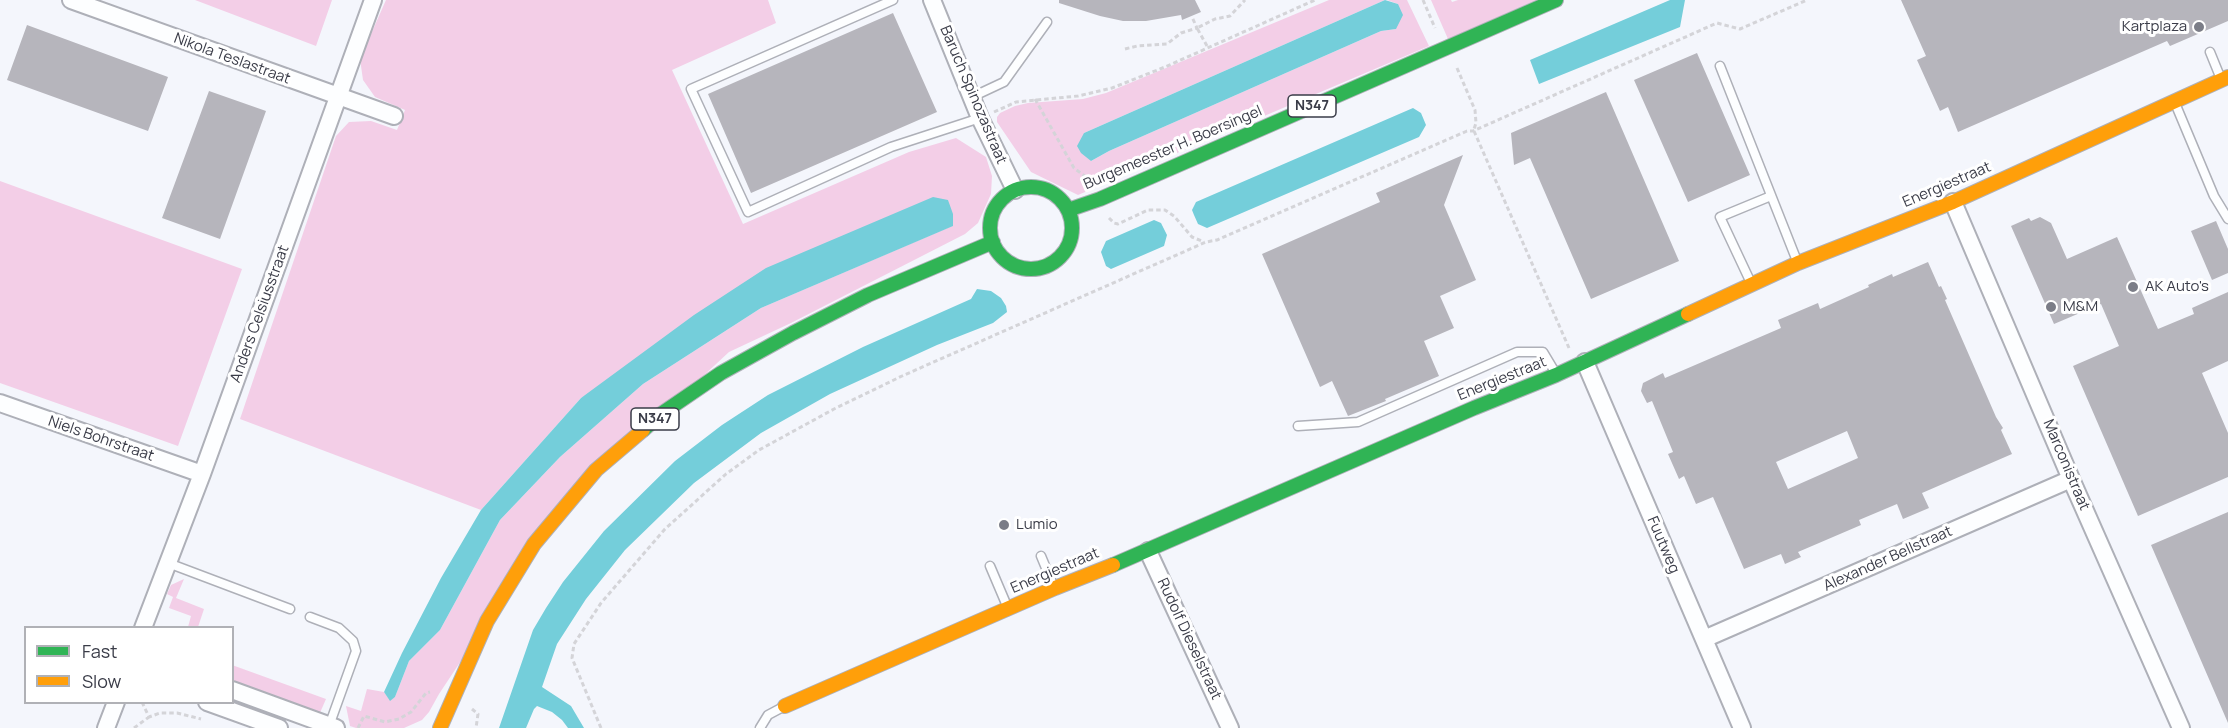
<!DOCTYPE html>
<html>
<head>
<meta charset="utf-8">
<style>
	body { margin:0 }
	#map { position:relative; width:2228px; height:728px; overflow:hidden; background:#f4f6fc; font-family:Manrope,sans-serif }
	canvas { display:block }
	.legend { position:absolute; left:24px; top:626px; width:210px; height:78px; box-sizing:border-box; background:#fff; border:2px solid #b0b1b6; margin:0; padding:8px 10px; list-style:none; font-size:18px; color:#3a3c48 }
	.legend li { display:flex; align-items:center; gap:12px; height:30px }
	.legend b { width:30px; border:2px solid #b0b1b6 }
</style>
</head>
<body>
<div id="map">
<canvas width="2228" height="728"></canvas>
<ul class="legend">
<li><b style="height:8px;background:#30b455"></b>Fast</li>
<li><b style="height:8px;background:#ff9f0a"></b>Slow</li>
</ul>
</div>
<script>
const g = document.querySelector('canvas').getContext('2d');
g.lineJoin = 'round';
function fillPath(path, color) { g.fillStyle = color; g.fill(path, 'evenodd'); }
const shape = rows => new Path2D(rows.map(r => 'M' + r).join(''));
function stroke(path, color, width, dash) { g.strokeStyle = color; g.lineWidth = width; g.lineCap = dash ? 'butt' : 'round'; g.setLineDash(dash || []); g.stroke(path); }
function label(font, color, halo, rows, align = 'center') {
  g.font = font + ' Manrope,sans-serif'; g.lineWidth = 6; g.setLineDash([]); g.textBaseline = 'middle'; g.strokeStyle = halo; g.fillStyle = color; for (const [text, x, y, turn = 0] of rows) {
    g.save(); g.translate(x, y); g.rotate((+turn || 0) * Math.PI / 180); g.textAlign = isNaN(turn) ? turn : align; if (halo) g.strokeText(text, 0, 0); g.fillText(text, 0, 0); g.restore();
  }
}
fillPath(shape([
	[195,0,332,0,316,46],
	[386,0,768,0,776,23,672,70,743,224,909,152,956,138,986,157,992,176,991,194,978,223,965,234,791,323,729,352,701,378,585,474,439,694,429,712,422,720,404,728,356,728,350,726,346,706,361,711,367,689,384,692,390,700,395,697,409,661,440,630,500,520,560,457,643,384,761,308,952,226,948,200,581,398,481,510,240,419,336,136,349,122,371,121,397,130,405,110,375,97,363,80,360,59],
	[1329,0,1385,0,1084,133,1091,161,1109,151,1381,31,1396,29,1398,4,1387,0,1407,0,1429,46,1078,195,1031,172,997,122,997,117,1000,113,1015,106,1028,103,1083,99,1106,93],
	[1431,0,1451,0,1452,2,1458,0,1536,0,1448,39],
	[0,181,242,269,178,446,0,383],
	[184,579,176,598,204,609,198,627,188,627,191,616,169,608,173,597,167,594,171,585],
	[232,665,326,699,319,715,233,684]
]), '#f3cee7');
fillPath(shape([
	[1385,0,1398,4,1403,15,1396,29,1381,31,1109,151,1091,161,1081,153,1077,146,1084,133],
	[1670,0,1685,0,1680,27,1539,84,1530,60],
	[1413,108,1421,113,1426,125,1419,137,1207,228,1198,224,1194,215,1192,210,1196,202],
	[933,197,948,200,953,214,953,226,761,308,643,384,560,457,500,520,440,630,409,661,395,697,390,701,384,692,402,653,441,578,481,510,581,398,694,315,766,268],
	[1154,220,1161,223,1167,235,1164,246,1111,269,1106,266,1101,252,1106,241],
	[977,289,991,291,1001,298,1006,306,1007,312,993,323,937,345,830,394,761,433,694,483,625,550,586,599,557,644,542,687,571,706,584,728,568,728,562,720,552,712,537,706,534,709,526,728,499,728,533,630,546,608,563,582,604,531,675,461,722,425,768,395,863,347,971,299]
]), '#74ceda');
fillPath(shape([
	[1059,0,1195,0,1201,12,1182,20,1181,15,1146,21,1123,21,1100,16,1059,3],
	[1901,0,2228,0,2228,21,2170,46,2167,41,1958,132,1948,107,1940,111,1917,60,1926,56],
	[893,13,937,112,751,193,708,94],
	[27,25,168,77,148,131,7,80],
	[1697,53,1750,175,1688,202,1634,80],
	[209,91,266,111,220,239,162,218],
	[1606,92,1679,261,1591,299,1530,158,1514,165,1511,133],
	[1463,155,1444,205,1476,280,1440,296,1454,328,1424,341,1439,376,1385,399,1386,401,1348,416,1332,381,1320,387,1262,254,1380,202,1376,193],
	[2040,217,2051,223,2067,259,2117,237,2158,329,2194,314,2192,308,2228,292,2228,361,2202,373,2228,433,2228,477,2138,516,2073,366,2119,346,2101,304,2054,324,2011,226,2029,218,2031,221],
	[2216,221,2228,249,2228,273,2212,280,2191,231],
	[1928,262,1939,287,1941,286,1947,299,1945,300,1996,417,2003,428,2001,430,2012,454,1922,493,1929,508,1903,519,1897,504,1859,520,1861,525,1798,552,1801,557,1785,564,1781,554,1744,569,1713,497,1696,504,1684,476,1679,479,1668,454,1673,452,1652,401,1647,403,1641,391,1643,383,1663,373,1665,378,1781,328,1778,320,1818,303,1820,309,1869,287,1868,285,1892,274,1893,277],
	[1847,431,1858,458,1788,489,1776,462],
	[2228,512,2228,723,2151,545]
]), '#b6b5bc');
const lane = shape([
	[893,0,691,89,748,212,891,147,980,118],
	[2210,52,2221,79],
	[1720,66,1797,261],
	[972,97,1004,82,1047,22],
	[2175,103,2214,196,2228,219],
	[1751,283,1720,217,1771,196],
	[1298,426,1358,422,1517,352,1543,352,1555,372],
	[1041,556,1053,585],
	[168,563,290,609],
	[990,566,1007,606],
	[310,617,339,628,353,641,356,651,329,726],
	[760,728,768,715,783,707]
]);
const street = shape([
	[71,0,394,116],
	[932,0,980,118,1015,190],
	[1953,202,2071,479,2181,728],
	[1585,362,1742,728],
	[0,403,202,474],
	[1148,551,1230,728],
	[143,628,202,474,373,0],
	[1704,639,2071,479],
	[232,690,336,728],
	[207,702,279,728],
	[106,728,116,702]
]);
const fast = shape([
	'990 228a41 41 0 1 1 82 0a41 41 0 1 1-82 0Z',
	[1068,210,1100,199,1556,0],
	[643,430,661,414,721,373,793,333,868,295,993,242],
	[1113,565,1474,408,1556,375,1688,314]
]);
const slow = shape([
	[1688,314,1798,263,1953,202,2228,77],
	[785,706,1055,588,1113,565],
	[440,728,487,621,534,544,596,470,643,430]
]);
stroke(lane, '#aeb0b8', 11);
stroke(street, '#aeb0b8', 20);
stroke(fast, '#aeb0b8', 16);
stroke(slow, '#aeb0b8', 16);
stroke(shape([
	[1423,0,1435,28],
	[1207,46,1197,28,1215,19,1230,16,1245,0],
	[1125,49,1137,46,1167,44,1181,33,1197,28,1192,17],
	[1457,68,1475,110,1476,123,1474,129],
	[1035,99,1074,168,1090,180],
	[994,112,1016,102,1078,96,1112,88,1165,67,1315,0],
	[1474,131,1569,348],
	[1109,218,1114,223,1118,224,1148,210,1165,210,1174,216,1192,237,1204,242],
	[142,702,149,717,160,713,177,713,201,719],
	[472,709,478,714,476,728],
	[134,728,149,717],
	[358,728,364,716,385,722,399,719,411,712,426,693,430,692],
	[601,728,572,658,574,644,601,603,665,529,726,474,759,450,834,409,902,376,1206,242,1217,240,1467,131,1473,131,1717,23,1740,29,1807,0]
]), '#d4d4d8', 3, [4.5, 3]);
stroke(lane, '#fdfeff', 8);
stroke(street, '#fdfeff', 16);
stroke(fast, '#30b455', 14);
stroke(slow, '#ff9f0a', 14);
for (const [x, y, r, color] of [
	[2199,27,6,"#7b7d87"],
	[2133,287,6,"#7b7d87"],
	[2051,307,6,"#7b7d87"],
	[1004,525,6,"#7b7d87"]
]) { const dot = new Path2D(); dot.arc(x, y, r, 0, 2 * Math.PI); g.fillStyle = color; g.fill(dot); stroke(dot, '#fff', 2); }
for (const [x, y, w] of [
	[1312,106,48],
	[655,419,48]
]) { const box = new Path2D(); box.roundRect(x - w / 2, y - 11, w, 22, 4.5); g.fillStyle = '#fff'; g.fill(box); stroke(box, '#3a3c48', 1.5); }
label('bold 14px', '#3a3c48', null, [
	["N347",1312,106],
	["N347",655,419]
]);
label('15px', '#3a3c48', '#fff', [
	["Kartplaza",2187,27,"right"],
	["AK Auto's",2145,287],
	["M&M",2063,307],
	["Lumio",1016,525]
], 'left');
label('15px', '#3a3c48', '#fff', [
	["Nikola Teslastraat",232,59,20],
	["Baruch Spinozastraat",973,95,67],
	["Burgemeester H. Boersingel",1173,148,-23],
	["Energiestraat",1947,185,-23],
	["Anders Celsiusstraat",260,314,-70],
	["Energiestraat",1502,379,-22],
	["Niels Bohrstraat",101,439,19],
	["Marconistraat",2066,465,67],
	["Fuutweg",1663,545,67],
	["Alexander Bellstraat",1888,559,-24],
	["Energiestraat",1055,571,-23],
	["Rudolf Dieselstraat",1189,639,65]
]);
</script>
</body>
</html>
